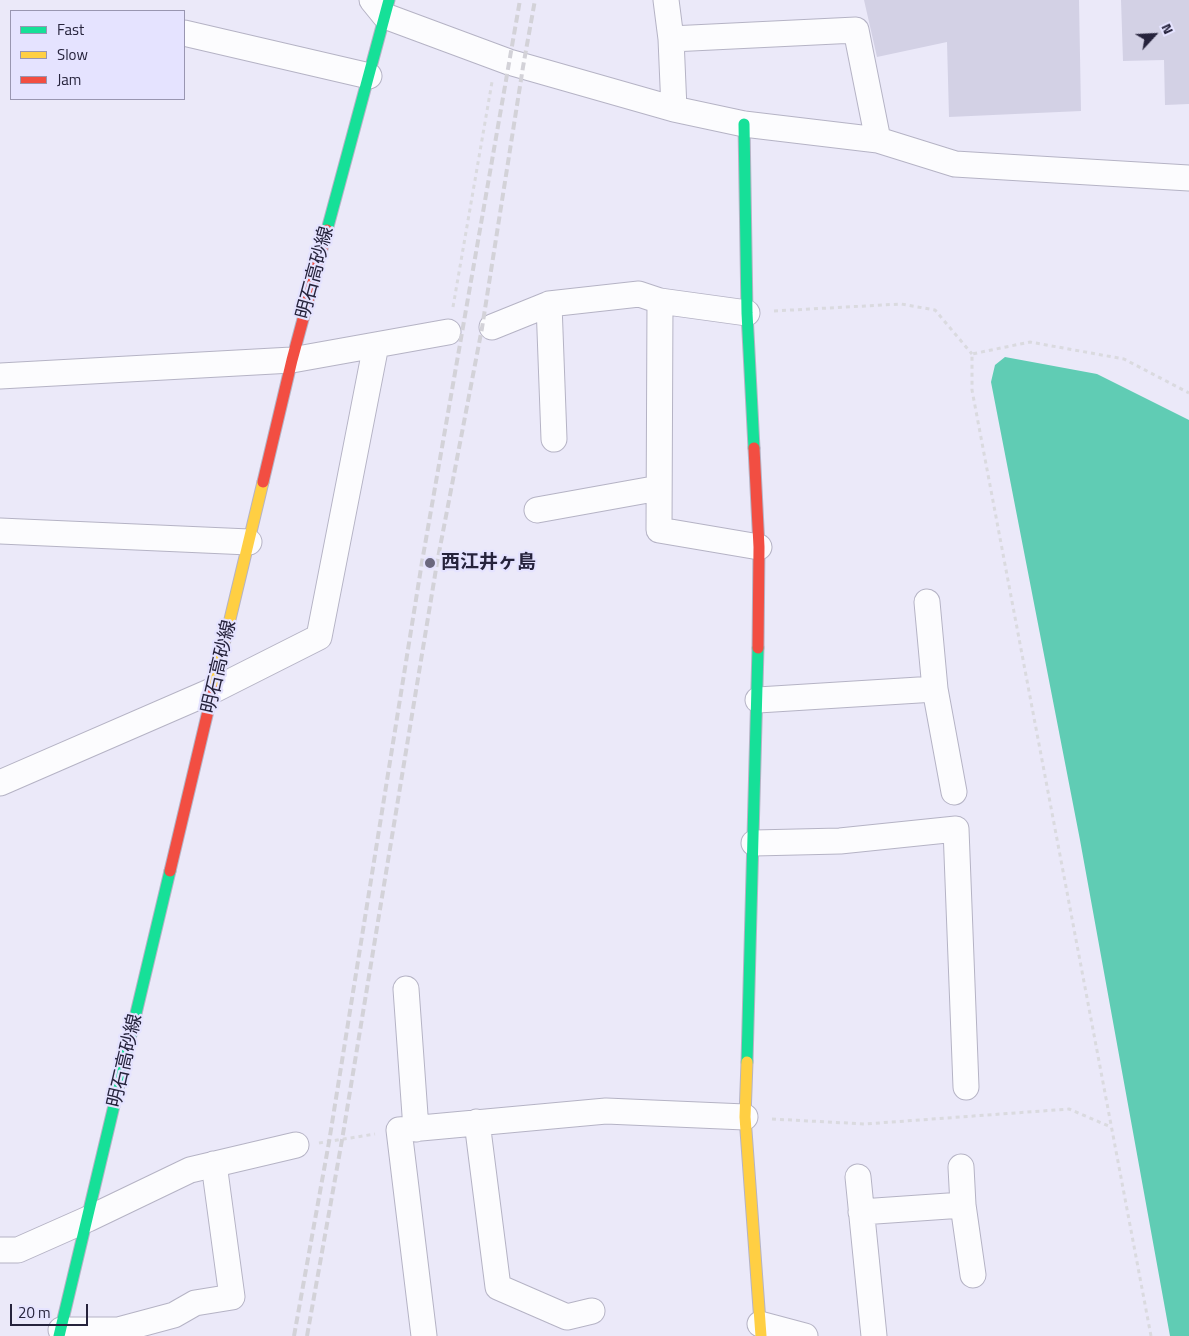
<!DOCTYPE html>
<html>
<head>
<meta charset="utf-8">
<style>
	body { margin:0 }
	#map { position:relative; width:1189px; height:1336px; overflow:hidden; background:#ebe9f9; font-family:"Titillium Web",sans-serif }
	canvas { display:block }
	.legend { position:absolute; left:10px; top:10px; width:175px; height:90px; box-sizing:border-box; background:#e5e3ff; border:1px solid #9996b1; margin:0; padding:6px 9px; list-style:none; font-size:15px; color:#26233c }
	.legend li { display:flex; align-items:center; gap:10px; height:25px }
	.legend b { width:25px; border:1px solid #9996b1 }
	.north { position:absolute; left:1129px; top:10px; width:50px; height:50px; -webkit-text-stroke:4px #e5e3ff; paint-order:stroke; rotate:65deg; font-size:14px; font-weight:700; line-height:20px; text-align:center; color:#26233c }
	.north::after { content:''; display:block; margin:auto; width:18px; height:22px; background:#26233c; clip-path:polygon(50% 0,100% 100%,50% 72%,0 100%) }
	.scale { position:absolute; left:10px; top:1304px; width:78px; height:22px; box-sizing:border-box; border:2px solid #26233c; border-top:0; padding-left:6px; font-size:15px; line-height:18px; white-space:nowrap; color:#26233c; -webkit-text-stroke:4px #e5e3ff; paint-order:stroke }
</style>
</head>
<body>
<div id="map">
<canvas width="1189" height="1336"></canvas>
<ul class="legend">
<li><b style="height:6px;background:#16e098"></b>Fast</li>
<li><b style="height:6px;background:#ffcf43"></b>Slow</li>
<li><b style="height:6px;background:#f24e42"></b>Jam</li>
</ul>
<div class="north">N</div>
<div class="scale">20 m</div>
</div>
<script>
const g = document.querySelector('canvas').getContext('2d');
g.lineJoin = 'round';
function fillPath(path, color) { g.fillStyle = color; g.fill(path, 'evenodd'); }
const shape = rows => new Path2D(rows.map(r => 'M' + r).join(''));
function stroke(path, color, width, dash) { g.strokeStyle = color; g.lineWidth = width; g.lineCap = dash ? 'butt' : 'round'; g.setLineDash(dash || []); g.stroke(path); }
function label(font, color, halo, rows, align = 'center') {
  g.font = font + ' "Titillium Web","Noto Sans JP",sans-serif'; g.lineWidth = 4.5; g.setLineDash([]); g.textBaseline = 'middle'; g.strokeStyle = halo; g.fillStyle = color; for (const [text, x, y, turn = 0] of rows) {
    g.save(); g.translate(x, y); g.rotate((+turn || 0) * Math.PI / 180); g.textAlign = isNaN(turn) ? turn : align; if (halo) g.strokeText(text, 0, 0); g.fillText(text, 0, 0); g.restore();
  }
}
fillPath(shape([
	[1005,357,1097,374,1189,420,1189,1336,1170,1336,1080,840,991,382,995,365]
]), '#60ccb4');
fillPath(shape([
	[864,0,1079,0,1081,111,949,117,947,42,877,57],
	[1121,0,1189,0,1189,104,1165,105,1164,60,1123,61]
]), '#d3d1e5');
const street = shape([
	[372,0,385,16,509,62,674,109,744,124,878,140,955,164,1189,178],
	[666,0,671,39,674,109],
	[184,33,369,76],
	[671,39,856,30,878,140],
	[660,301,659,530,759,547],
	[549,304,554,439],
	[492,327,549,304,639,294,660,301,747,313],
	[0,376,292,360,448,332],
	[537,510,659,488],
	[0,531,249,542],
	[927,602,935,689,954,792],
	[758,700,935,689],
	[0,783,214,690,319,637,376,345],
	[754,843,840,841,956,829,966,1087],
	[406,989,416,1129],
	[477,1122,498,1287,567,1317,592,1311],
	[961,1167,963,1205,973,1275],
	[858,1177,874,1336],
	[861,1212,963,1205],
	[0,1250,18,1250,88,1219,190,1170,296,1145],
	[760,1324,805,1336],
	[61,1330,118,1330,174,1315,195,1303,232,1297,214,1164],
	[424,1336,399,1130,606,1111,745,1117]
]);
const fast = shape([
	[744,124,747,313,754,448],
	[327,230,389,0],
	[747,1062,758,648],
	[59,1336,170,871]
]);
const slow = shape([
	[213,690,263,482],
	[747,1062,745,1117,761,1336]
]);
const jam = shape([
	[754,448,759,547,758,648],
	[263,482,292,360,327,230],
	[170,871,213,690]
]);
stroke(street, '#b5b3c5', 27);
stroke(fast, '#b5b3c5', 13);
stroke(slow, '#b5b3c5', 13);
stroke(jam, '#b5b3c5', 13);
stroke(shape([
	[453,307,492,82],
	[774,311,901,304,935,310,972,354],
	[772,1119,865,1124,1069,1109,1111,1127],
	[319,1143,375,1134],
	[1151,1336,972,390,972,354,1030,342,1124,359,1189,393]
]), '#dadadf', 3, [4, 4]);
stroke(street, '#fcfcfe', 25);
stroke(fast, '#16e098', 11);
stroke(slow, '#ffcf43', 11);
stroke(jam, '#f24e42', 11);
stroke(shape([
	[294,1336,329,1142,422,562,520,0],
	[307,1336,342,1140,437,563,482,328,523,67,535,0]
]), '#d3d2d8', 4, [8, 4]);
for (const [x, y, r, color] of [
	[430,563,6,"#6b687e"]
]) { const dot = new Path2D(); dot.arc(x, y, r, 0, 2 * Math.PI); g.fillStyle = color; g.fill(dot); stroke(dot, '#e5e3ff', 2); }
label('19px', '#26233c', '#e5e3ff', [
	["明石高砂線",316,273,-75],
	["明石高砂線",220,667,-77],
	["明石高砂線",126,1061,-77]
]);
label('bold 19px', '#26233c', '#e5e3ff', [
	["西江井ヶ島",441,563]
], 'left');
</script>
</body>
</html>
